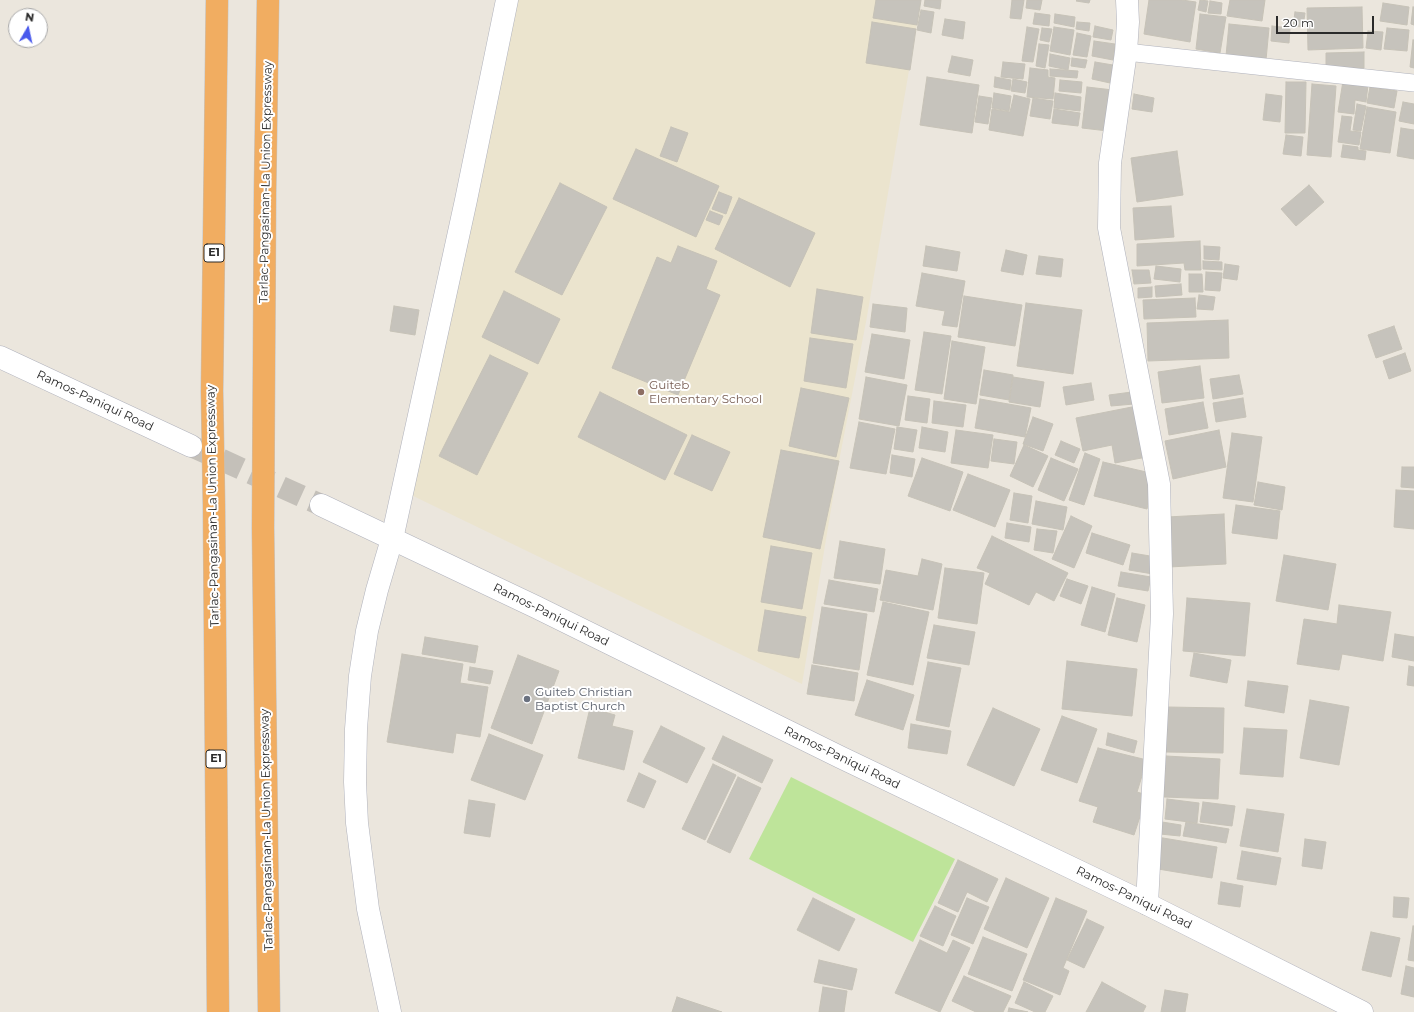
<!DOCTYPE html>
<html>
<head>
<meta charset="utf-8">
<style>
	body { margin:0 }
	#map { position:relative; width:1414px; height:1012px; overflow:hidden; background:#ebe6dd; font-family:Montserrat,sans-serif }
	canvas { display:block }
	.north { position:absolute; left:8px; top:8px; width:40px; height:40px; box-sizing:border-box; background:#fff; border:1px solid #aaa; border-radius:50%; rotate:9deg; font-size:11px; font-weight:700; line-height:16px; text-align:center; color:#2a2a2a }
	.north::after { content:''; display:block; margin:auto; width:14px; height:18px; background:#4959ec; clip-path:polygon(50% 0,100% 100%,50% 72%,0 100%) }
	.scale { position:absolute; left:1276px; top:16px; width:98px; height:18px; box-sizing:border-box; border:2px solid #2a2a2a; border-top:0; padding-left:5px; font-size:12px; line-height:14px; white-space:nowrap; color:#2a2a2a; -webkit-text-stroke:3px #fff; paint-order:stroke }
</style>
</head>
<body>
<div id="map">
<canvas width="1414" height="1012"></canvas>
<div class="north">N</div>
<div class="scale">20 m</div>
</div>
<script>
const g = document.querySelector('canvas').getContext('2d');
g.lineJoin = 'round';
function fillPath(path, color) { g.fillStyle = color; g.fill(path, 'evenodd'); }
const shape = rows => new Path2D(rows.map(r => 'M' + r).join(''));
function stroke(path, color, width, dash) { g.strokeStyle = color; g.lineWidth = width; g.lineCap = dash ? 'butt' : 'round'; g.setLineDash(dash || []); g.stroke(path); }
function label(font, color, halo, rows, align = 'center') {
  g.font = font + ' Montserrat,sans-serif'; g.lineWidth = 4; g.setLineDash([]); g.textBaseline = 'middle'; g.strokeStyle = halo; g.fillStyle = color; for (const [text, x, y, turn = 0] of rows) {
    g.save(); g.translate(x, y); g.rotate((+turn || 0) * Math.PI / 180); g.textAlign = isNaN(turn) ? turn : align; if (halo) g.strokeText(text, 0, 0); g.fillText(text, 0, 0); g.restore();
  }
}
fillPath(shape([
	[512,0,921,0,866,322,839,461,802,684,407,493]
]), '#ebe4ce');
fillPath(shape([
	[791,777,955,859,913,942,749,859]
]), '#bee49a');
const building = shape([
	[876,0,921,0,917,25,873,18,876,0],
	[925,0,941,0,940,9,924,6,925,0],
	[1012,0,1024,0,1021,19,1010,18,1012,0],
	[1027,0,1042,0,1040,10,1026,8,1027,0],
	[1077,0,1090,0,1089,3,1076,1,1077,0],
	[1149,0,1182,0,1196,2,1190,42,1144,34,1149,0],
	[1200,0,1208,1,1206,12,1198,10,1200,0],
	[1230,0,1265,0,1262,21,1227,16,1230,0],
	[1210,1,1222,3,1221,14,1208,13,1210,1],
	[1383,3,1409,7,1407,25,1380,21,1383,3],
	[1362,7,1363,48,1308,50,1307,8,1362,7],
	[1413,7,1414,7,1414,25,1411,24,1413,7],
	[921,10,934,12,931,33,917,30,921,10],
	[1295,12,1305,13,1303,27,1293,26,1295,12],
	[1035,13,1050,15,1049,26,1033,24,1035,13],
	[1055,14,1075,17,1074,27,1054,23,1055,14],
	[1200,14,1226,17,1220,53,1196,49,1200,14],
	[945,19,965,22,963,39,942,35,945,19],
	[872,22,916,29,910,70,866,63,872,22],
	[1077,22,1090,23,1089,31,1076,29,1077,22],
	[1229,24,1269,28,1266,60,1226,56,1229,24],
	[1095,26,1113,30,1111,40,1093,37,1095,26],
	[1272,26,1290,28,1289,43,1271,41,1272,26],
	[1027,27,1039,29,1033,62,1022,61,1027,27],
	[1054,27,1074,30,1070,55,1050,51,1054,27],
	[1042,28,1052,29,1049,42,1040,40,1042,28],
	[1387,28,1409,30,1407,51,1384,49,1387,28],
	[1368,31,1383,32,1381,50,1366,48,1368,31],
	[1077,33,1091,36,1087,57,1073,55,1077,33],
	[1413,40,1414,40,1414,68,1410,67,1413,40],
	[1094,41,1115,44,1113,60,1092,56,1094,41],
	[1039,44,1049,45,1045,68,1036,66,1039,44],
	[1364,52,1364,68,1326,69,1326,53,1364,52],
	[1050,54,1070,58,1068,70,1049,66,1050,54],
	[952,56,973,60,970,76,948,72,952,56],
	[1072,58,1087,60,1085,68,1071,66,1072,58],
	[1003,62,1025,64,1023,79,1001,77,1003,62],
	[1095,62,1113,65,1110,83,1092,79,1095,62],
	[1030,68,1048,70,1048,77,1055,78,1053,99,1027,97,1030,68],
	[1050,69,1078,71,1077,78,1050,76,1050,69],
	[927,77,979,85,972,133,920,125,927,77],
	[995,77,1011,80,1010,90,994,87,995,77],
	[1013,79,1027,82,1025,93,1011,91,1013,79],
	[1060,80,1082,82,1081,93,1059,91,1060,80],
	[1343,81,1368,85,1366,102,1355,100,1354,114,1338,112,1343,81],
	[1286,82,1306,82,1305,133,1285,133,1286,82],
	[1312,84,1336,86,1331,157,1307,155,1312,84],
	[1087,87,1113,90,1108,131,1082,128,1087,87],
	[1370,87,1397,91,1394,108,1367,103,1370,87],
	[994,93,1011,96,1009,111,992,108,994,93],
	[1055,93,1081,97,1080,111,1054,108,1055,93],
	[1134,94,1154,98,1152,112,1132,109,1134,94],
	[1266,94,1282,96,1280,122,1263,120,1266,94],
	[1014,95,1030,99,1023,136,989,130,992,109,1010,112,1014,95],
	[979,96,992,98,988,124,975,122,979,96],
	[1033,98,1053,101,1050,119,1030,116,1033,98],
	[1403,102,1414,104,1414,124,1399,121,1403,102],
	[1357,104,1366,106,1361,131,1353,130,1357,104],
	[1367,107,1396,112,1390,153,1360,149,1367,107],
	[1054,109,1080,113,1078,126,1052,123,1054,109],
	[1342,116,1352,117,1350,131,1361,132,1359,145,1338,142,1342,116],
	[671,127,688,133,677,162,660,156,671,127],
	[1401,128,1414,130,1414,159,1397,156,1401,128],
	[1286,135,1303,137,1301,156,1283,154,1286,135],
	[1343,145,1358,147,1358,150,1366,151,1365,160,1341,157,1343,145],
	[636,149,719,186,696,237,613,199,636,149],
	[1177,151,1183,195,1137,202,1131,158,1177,151],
	[560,183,607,207,562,295,515,272,560,183],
	[1309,185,1324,202,1296,226,1281,209,1309,185],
	[719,192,732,197,726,214,712,209,719,192],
	[739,198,815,233,790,287,715,249,739,198],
	[1171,206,1174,237,1135,240,1133,208,1171,206],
	[710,211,723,216,719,225,706,220,710,211],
	[1200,241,1201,270,1185,270,1184,263,1137,266,1137,244,1200,241],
	[678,246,717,261,706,289,720,295,678,395,612,368,657,257,671,263,678,246],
	[926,246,960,252,957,271,923,266,926,246],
	[1204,246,1220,247,1219,260,1204,259,1204,246],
	[1006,250,1027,255,1023,275,1001,271,1006,250],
	[1039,256,1063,259,1061,277,1036,274,1039,256],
	[1203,261,1222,262,1222,270,1203,269,1203,261],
	[1225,264,1239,266,1237,280,1223,278,1225,264],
	[1156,266,1181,269,1180,282,1154,279,1156,266],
	[1132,270,1149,270,1151,283,1134,284,1132,270],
	[1206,272,1222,273,1220,291,1205,290,1206,272],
	[922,273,965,281,957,327,942,325,945,311,916,306,922,273],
	[1189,274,1202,274,1203,292,1189,292,1189,274],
	[1181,284,1182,295,1156,297,1155,286,1181,284],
	[1152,287,1152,297,1138,298,1138,288,1152,287],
	[817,289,863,297,856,340,811,333,817,289],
	[504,291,560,319,538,364,482,337,504,291],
	[1199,295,1215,297,1213,310,1197,309,1199,295],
	[964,296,1022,305,1015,346,958,337,964,296],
	[1195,298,1196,317,1144,319,1143,300,1195,298],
	[1026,303,1082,310,1073,374,1017,366,1026,303],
	[873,304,907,308,905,332,870,327,873,304],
	[394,306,419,310,415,335,390,331,394,306],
	[1228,320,1229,358,1148,361,1147,323,1228,320],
	[1394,326,1402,349,1376,358,1368,335,1394,326],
	[924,332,951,336,942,394,915,390,924,332],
	[872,334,910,340,904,379,865,372,872,334],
	[810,338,853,344,846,388,804,381,810,338],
	[952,341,985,347,976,404,944,399,952,341],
	[1405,353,1411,371,1389,379,1383,361,1405,353],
	[490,355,528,373,477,475,439,456,490,355],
	[1200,366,1204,398,1162,403,1158,372,1200,366],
	[984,370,1013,375,1009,400,980,395,984,370],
	[1239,375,1243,394,1213,399,1210,379,1239,375],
	[866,377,907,385,899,426,859,419,866,377],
	[1013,377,1044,382,1040,407,1009,402,1013,377],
	[1091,383,1094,400,1066,405,1063,387,1091,383],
	[801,388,849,398,836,457,789,446,801,388],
	[600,392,687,435,665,480,578,437,600,392],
	[1132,392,1134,404,1111,406,1109,395,1132,392],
	[908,396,930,399,927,423,905,420,908,396],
	[1243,398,1246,417,1216,422,1213,403,1243,398],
	[980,399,1031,408,1025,437,975,428,980,399],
	[934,401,966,405,963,427,932,423,934,401],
	[1203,402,1208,428,1169,435,1165,409,1203,402],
	[1137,406,1147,457,1115,463,1112,445,1083,451,1076,418,1137,406],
	[1033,417,1053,424,1043,451,1023,444,1033,417],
	[859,422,895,429,886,474,850,468,859,422],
	[897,427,917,430,913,452,894,449,897,427],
	[922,427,948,432,945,452,919,448,922,427],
	[956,430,993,435,988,468,951,463,956,430],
	[1219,430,1226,467,1173,479,1165,441,1219,430],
	[1232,433,1262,437,1253,502,1223,498,1232,433],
	[692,435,730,452,712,491,674,474,692,435],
	[994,439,1017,442,1014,464,991,461,994,439],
	[1061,441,1080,449,1074,463,1055,455,1061,441],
	[1024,445,1048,456,1033,487,1010,476,1024,445],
	[781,450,839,461,820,549,763,537,781,450],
	[1085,453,1100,459,1084,505,1069,500,1085,453],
	[892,455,915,459,912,477,890,473,892,455],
	[922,458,963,472,950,511,908,496,922,458],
	[1051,458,1078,469,1064,501,1038,490,1051,458],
	[1103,462,1155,474,1147,509,1094,496,1103,462],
	[1402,467,1414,467,1414,488,1401,487,1402,467],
	[968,474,1010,490,995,527,953,510,968,474],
	[1258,482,1285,487,1282,510,1254,505,1258,482],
	[1396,490,1414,491,1414,529,1394,527,1396,490],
	[1014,493,1032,496,1028,523,1010,520,1014,493],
	[1036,501,1067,507,1063,530,1032,524,1036,501],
	[1236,505,1280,511,1277,539,1232,533,1236,505],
	[1224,514,1226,564,1169,567,1167,517,1224,514],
	[1071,516,1092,526,1074,568,1052,559,1071,516],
	[1007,523,1031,527,1029,542,1005,538,1007,523],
	[1037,529,1057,531,1053,553,1034,550,1037,529],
	[1092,533,1130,545,1123,565,1086,553,1092,533],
	[992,536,1068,573,1054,601,1036,592,1029,605,985,584,990,573,977,568,992,536],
	[840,541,885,549,880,584,834,578,840,541],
	[771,546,812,553,802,609,761,602,771,546],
	[1132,553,1156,557,1153,574,1129,570,1132,553],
	[1284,555,1336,564,1328,610,1276,601,1284,555],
	[922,559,942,564,933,610,880,600,886,570,918,576,922,559],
	[945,568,984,573,977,624,938,618,945,568],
	[1121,572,1151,577,1148,591,1118,586,1121,572],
	[1067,579,1088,586,1081,604,1060,596,1067,579],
	[829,580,878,589,874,612,824,604,829,580],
	[1092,587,1115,594,1105,632,1081,625,1092,587],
	[1117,598,1145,605,1137,642,1108,635,1117,598],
	[1187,598,1250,603,1245,656,1183,651,1187,598],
	[883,602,929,612,913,685,867,675,883,602],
	[1339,605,1391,612,1383,661,1342,654,1339,670,1297,664,1304,619,1337,624,1339,605],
	[822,607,867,614,859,670,813,663,822,607],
	[765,610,806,617,799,658,758,651,765,610],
	[934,625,975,632,969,665,927,658,934,625],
	[1395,634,1414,637,1414,661,1392,657,1395,634],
	[425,637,478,646,475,663,422,654,425,637],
	[1194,653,1231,660,1227,683,1190,676,1194,653],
	[402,654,463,664,460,683,488,687,480,737,456,733,453,753,387,742,402,654],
	[518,655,559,671,532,744,491,728,518,655],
	[1067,661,1137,669,1132,716,1062,709,1067,661],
	[928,662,961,668,949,727,916,720,928,662],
	[812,665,858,673,854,701,807,694,812,665],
	[1409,666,1414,667,1414,686,1407,685,1409,666],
	[470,667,493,671,490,684,468,680,470,667],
	[867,680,914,695,903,730,855,715,867,680],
	[1248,681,1288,686,1284,713,1245,706,1248,681],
	[1310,700,1349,707,1339,765,1300,758,1310,700],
	[1167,707,1224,708,1223,753,1166,752,1167,707],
	[590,708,615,715,612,726,633,731,624,770,578,758,590,708],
	[993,708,1040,729,1014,786,967,765,993,708],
	[1062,716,1097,729,1077,783,1041,770,1062,716],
	[911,724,951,731,947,754,908,748,911,724],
	[661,726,705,748,687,783,643,762,661,726],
	[1244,728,1287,730,1283,777,1240,774,1244,728],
	[1108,733,1137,741,1134,753,1106,745,1108,733],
	[489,734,543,755,525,800,471,780,489,734],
	[723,736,773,760,762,783,712,759,723,736],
	[1098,748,1147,760,1137,792,1147,795,1134,835,1093,822,1098,807,1079,801,1098,748],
	[1166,756,1220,759,1218,799,1164,797,1166,756],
	[713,764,736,775,705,840,682,829,713,764],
	[639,773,656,781,644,808,627,801,639,773],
	[738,777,761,788,730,853,707,842,738,777],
	[1167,799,1199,803,1197,823,1165,819,1167,799],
	[469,800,495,804,490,837,464,833,469,800],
	[1203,802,1235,806,1232,826,1200,822,1203,802],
	[1247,809,1284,814,1278,852,1240,846,1247,809],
	[1162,822,1181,825,1180,836,1160,834,1162,822],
	[1186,822,1229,829,1226,843,1183,836,1186,822],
	[1157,837,1217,847,1212,878,1152,868,1157,837],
	[1305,839,1326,842,1322,869,1302,866,1305,839],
	[1242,851,1281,858,1276,885,1237,879,1242,851],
	[958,860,998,879,987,902,967,892,958,912,938,903,958,860],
	[1006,878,1049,898,1027,948,984,929,1006,878],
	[1221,882,1243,886,1240,907,1218,904,1221,882],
	[1394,897,1409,898,1407,918,1393,917,1394,897],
	[813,898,855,919,839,951,797,930,813,898],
	[967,898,989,907,973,944,951,935,967,898],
	[1056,898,1087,911,1063,968,1069,971,1060,995,1023,980,1056,898],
	[935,906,956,916,943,946,920,936,935,906],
	[1087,919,1104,927,1084,968,1067,960,1087,919],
	[1413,926,1414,926,1414,961,1408,960,1413,926],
	[1371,932,1400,938,1391,977,1362,970,1371,932],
	[983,937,1027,954,1012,991,968,974,983,937],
	[920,940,947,953,953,940,970,948,940,1012,895,993,920,940],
	[819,960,857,969,852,990,814,982,819,960],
	[1406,966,1414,968,1414,997,1401,994,1406,966],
	[964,976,1011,996,1003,1012,976,1012,952,1001,964,976],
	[1024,982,1053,996,1045,1012,1035,1012,1015,1003,1024,982],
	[1102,982,1146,1006,1143,1012,1086,1012,1102,982],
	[823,987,847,991,844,1012,819,1012,823,987],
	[1165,990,1188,994,1185,1012,1161,1012,1165,990],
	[677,997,722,1012,672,1012,677,997],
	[1009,1008,1028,1012,1008,1012,1009,1008]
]);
fillPath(building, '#c6c3bc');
stroke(building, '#c6c2b7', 1);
stroke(shape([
	[191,446,321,505]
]), '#c4c0b9', 22, [22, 11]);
const service = shape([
	[1126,52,1414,83]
]);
const minor = shape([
	[1127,0,1128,22,1126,52,1110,163,1109,228,1159,484,1162,614,1147,904],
	[390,1012,368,909,357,823,355,782,356,729,360,676,367,631,377,590,392,539,466,200,507,0]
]);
const secondary = shape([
	[0,357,191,446],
	[321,505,536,607,840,757,1147,904,1362,1012]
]);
const motorway = shape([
	[217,0,212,391,214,506,218,1012],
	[268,0,265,193,263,528,269,1012]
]);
stroke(service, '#b0b2bc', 18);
stroke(minor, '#b0b2bc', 23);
stroke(secondary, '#b0b2bc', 23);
stroke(motorway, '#c3c3c3', 23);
stroke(service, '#fff', 17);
stroke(minor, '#fff', 22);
stroke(secondary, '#fff', 22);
stroke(motorway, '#f1ad61', 22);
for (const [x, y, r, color] of [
	[641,392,4,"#8d6e63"],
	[527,699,4,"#6b7280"]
]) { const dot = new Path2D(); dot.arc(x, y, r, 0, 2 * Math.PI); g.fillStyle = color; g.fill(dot); stroke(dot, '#fff', 1.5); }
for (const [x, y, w] of [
	[214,253,20],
	[216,759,20]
]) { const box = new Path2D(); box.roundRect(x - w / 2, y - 9, w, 18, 3); g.fillStyle = '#fff'; g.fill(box); stroke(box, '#2a2a2a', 1); }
label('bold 11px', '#2a2a2a', null, [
	["E1",214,253],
	["E1",216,759]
]);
label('12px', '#2a2a2a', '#fff', [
	["Tarlac-Pangasinan-La Union Expressway",266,182,-89],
	["Ramos-Paniqui Road",95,401,25],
	["Tarlac-Pangasinan-La Union Expressway",213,506,-91],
	["Ramos-Paniqui Road",551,615,26],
	["Ramos-Paniqui Road",842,758,26],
	["Tarlac-Pangasinan-La Union Expressway",267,830,-91],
	["Ramos-Paniqui Road",1134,898,26]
]);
label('12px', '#785e54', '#fff', [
	["Guiteb",649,385],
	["Elementary School",649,399]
], 'left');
label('12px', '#5b616d', '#fff', [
	["Guiteb Christian",535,692],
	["Baptist Church",535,706]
], 'left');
</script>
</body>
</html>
